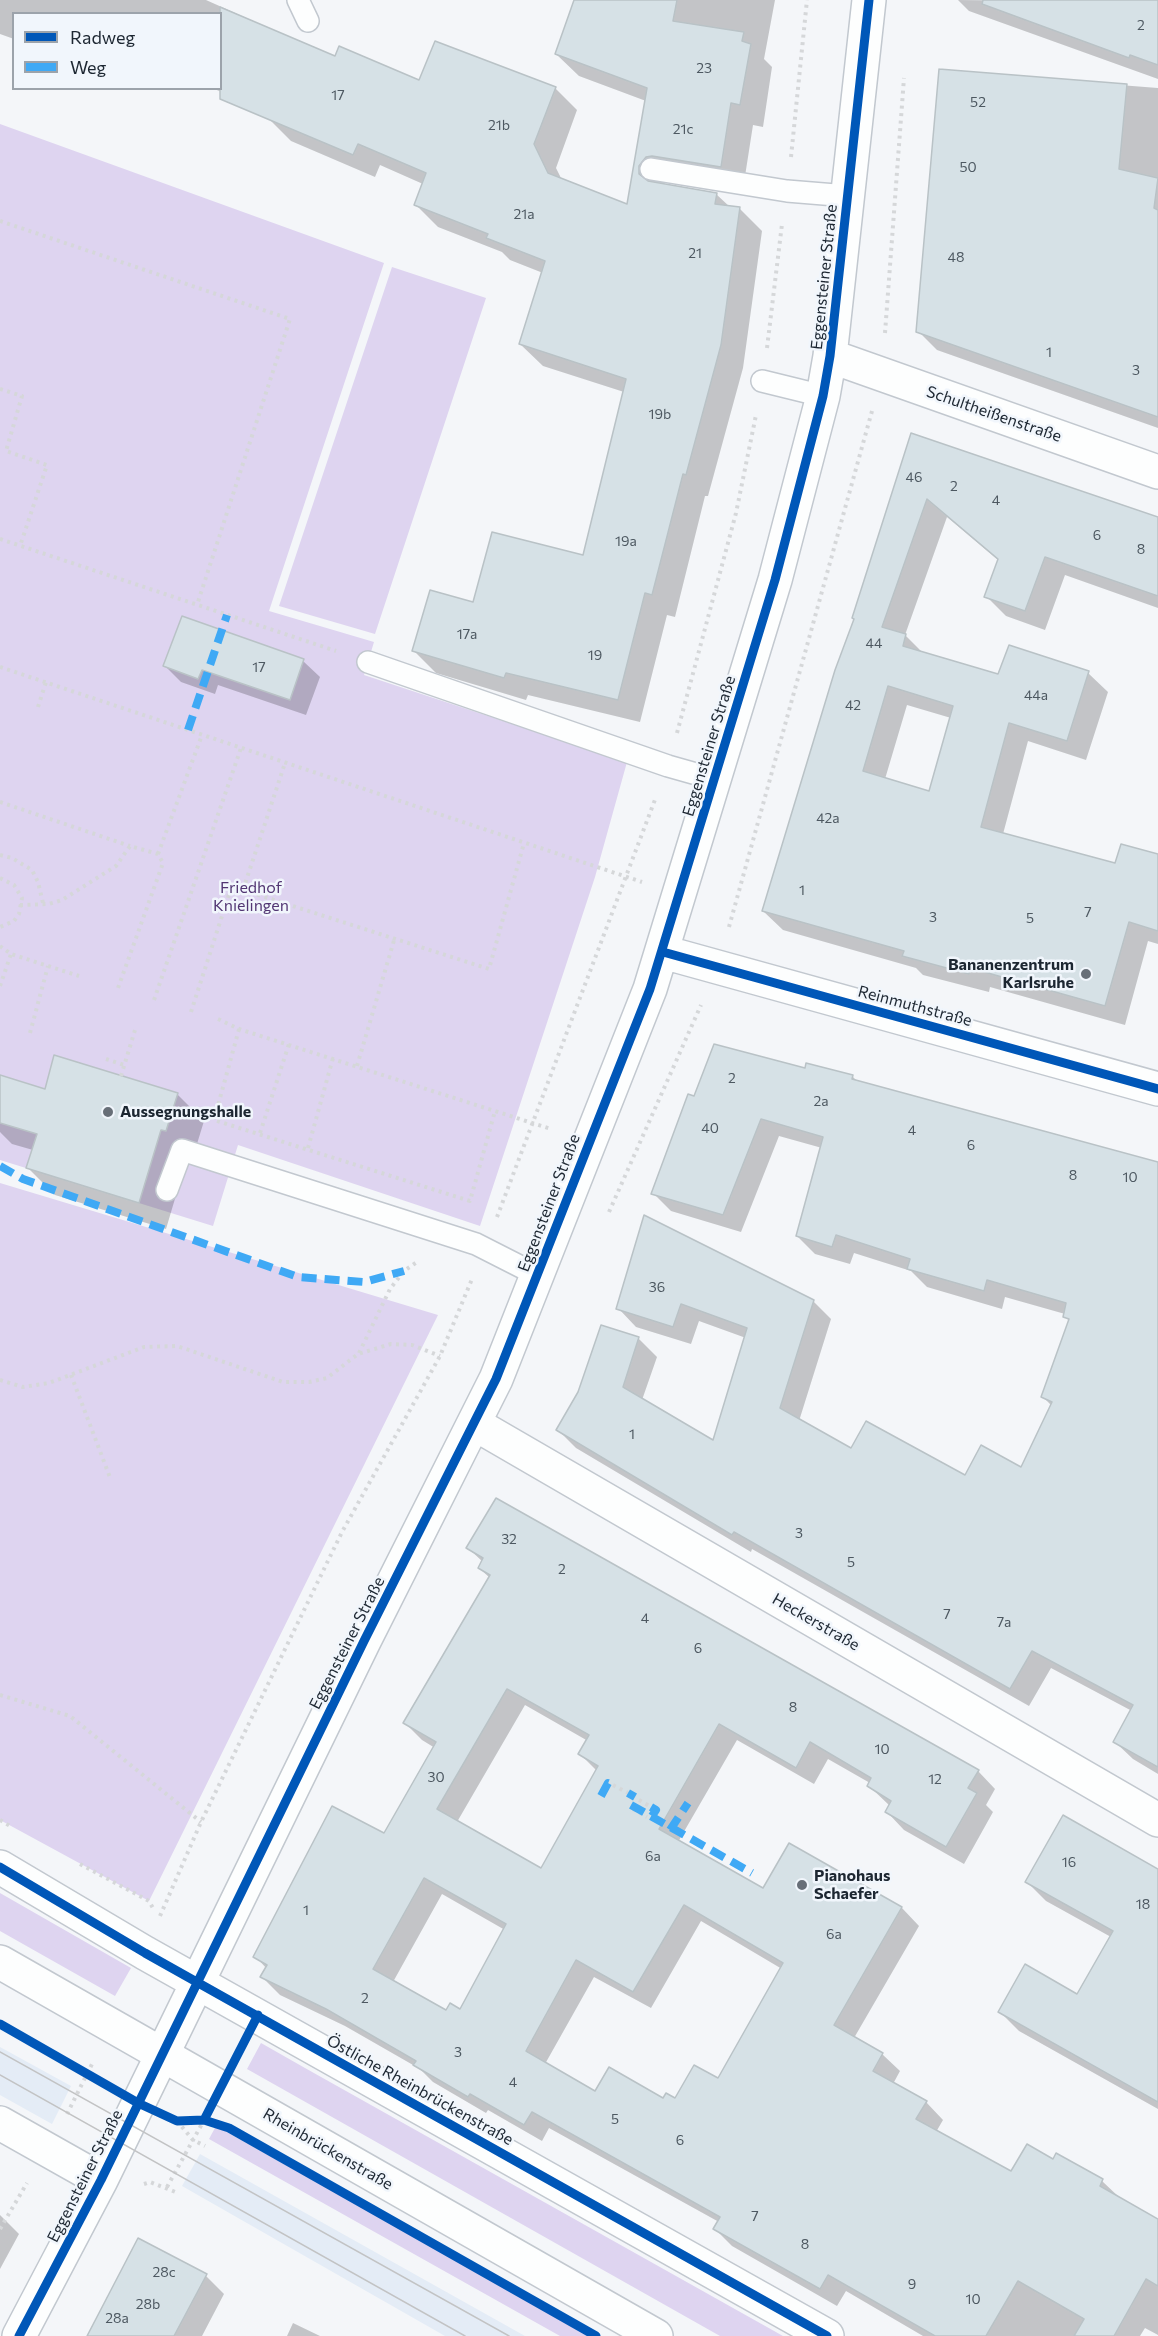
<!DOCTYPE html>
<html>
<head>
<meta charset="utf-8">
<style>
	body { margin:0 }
	#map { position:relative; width:1158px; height:2336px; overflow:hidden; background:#f4f6f9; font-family:Commissioner,sans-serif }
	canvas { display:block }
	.legend { position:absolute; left:12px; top:12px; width:210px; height:78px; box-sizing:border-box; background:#f1f6fc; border:2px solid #9ca3ab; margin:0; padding:8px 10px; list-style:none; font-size:18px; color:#1d2732 }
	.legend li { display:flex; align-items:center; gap:12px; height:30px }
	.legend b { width:30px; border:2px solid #9ca3ab }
</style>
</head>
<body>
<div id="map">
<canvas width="1158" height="2336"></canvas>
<ul class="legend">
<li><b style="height:8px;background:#0057b8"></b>Radweg</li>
<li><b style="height:8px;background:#3fa9f5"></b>Weg</li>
</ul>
</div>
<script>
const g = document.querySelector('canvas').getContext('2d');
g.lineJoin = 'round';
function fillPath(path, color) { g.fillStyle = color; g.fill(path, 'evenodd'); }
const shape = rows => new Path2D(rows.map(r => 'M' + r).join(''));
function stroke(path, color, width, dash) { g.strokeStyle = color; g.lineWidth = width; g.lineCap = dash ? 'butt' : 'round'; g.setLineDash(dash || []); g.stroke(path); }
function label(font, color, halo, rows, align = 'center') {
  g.font = font + ' Commissioner,sans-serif'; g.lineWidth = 5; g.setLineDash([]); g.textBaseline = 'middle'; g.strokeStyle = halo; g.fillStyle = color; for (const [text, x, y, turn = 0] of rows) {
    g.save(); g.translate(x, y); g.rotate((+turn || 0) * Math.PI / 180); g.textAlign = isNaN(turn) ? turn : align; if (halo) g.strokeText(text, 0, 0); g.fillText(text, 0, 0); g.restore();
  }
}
fillPath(shape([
	[0,2047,71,2086,52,2124,0,2095],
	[200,2154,525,2336,445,2336,182,2186]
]), '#e4ecf6');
fillPath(shape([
	[0,124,384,263,269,611,374,642,364,675,627,762,595,877,480,1226,238,1145,213,1226,0,1160],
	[392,267,486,298,375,634,279,606],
	[0,1183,438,1315,149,1901,0,1820],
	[0,1893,131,1968,115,1996,0,1931],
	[261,2043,305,2068,783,2336,720,2336,247,2069],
	[216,2126,592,2336,560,2336,209,2139]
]), '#ded4f0');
fillPath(shape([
	[0,0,206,0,336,58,420,82,555,88,577,110,556,168,562,180,628,206,646,101,579,76,556,54,611,0,775,0,764,59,772,67,763,127,753,125,743,189,668,179,663,185,716,194,730,207,740,209,762,231,743,368,708,496,705,496,675,617,667,615,640,722,528,695,526,700,436,673,414,651,474,604,584,557,624,392,543,366,520,344,543,273,510,260,502,252,438,227,416,205,423,184,380,165,375,177,291,141,269,119,272,113,212,88,220,88,220,14,14,14,14,39,0,34],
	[958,0,1158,2,1158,79,969,11],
	[940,71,1158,88,1158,428,937,350,918,331],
	[912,435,1158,520,1158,608,1065,575,1045,630,1006,616,986,596,999,561,947,517,905,635,923,653,998,676,1088,673,1108,692,1086,760,1028,741,1003,834,1116,865,1158,856,1158,944,1148,941,1125,1025,990,987,989,992,923,975,916,968,783,930,763,911],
	[907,705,951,718,930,792,885,779],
	[303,661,320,677,306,715,218,685,215,694,181,682,165,666],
	[806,1070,852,1076,858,1082,1158,1163,1158,1774,1133,1759,1114,1741,1132,1711,1051,1668,1029,1706,752,1549,751,1552,576,1448,558,1430,579,1393,602,1326,639,1339,657,1357,642,1400,714,1442,746,1338,699,1321,691,1344,636,1327,618,1308,645,1217,813,1301,831,1319,799,1421,851,1450,965,1477,1021,1469,1052,1406,1043,1397,1069,1322,1065,1314,1005,1297,1002,1309,927,1287,911,1271,854,1253,850,1264,815,1254,797,1236,822,1148,779,1136,741,1232,671,1211,653,1193,695,1098],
	[0,1077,46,1091,177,1094,204,1121,193,1157,188,1155,166,1229,55,1195,28,1168,33,1150,12,1144,0,1132],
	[468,1548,978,1771,995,1789,986,1805,993,1812,964,1864,904,1830,887,1812,890,1806,869,1786,870,1783,828,1759,814,1784,737,1740,678,1842,764,1890,789,1845,902,1908,919,1926,854,2038,882,2054,900,2071,893,2084,926,2102,943,2120,936,2132,1012,2173,1053,2161,1056,2155,1102,2181,1120,2198,1158,2221,1158,2335,1145,2328,1140,2336,923,2336,846,2291,837,2306,732,2246,715,2229,719,2222,549,2128,542,2141,488,2110,486,2113,433,2082,420,2069,345,2026,280,1995,262,1977,267,1969,255,1956,385,1835,435,1748,422,1740,405,1723,490,1578,479,1568,483,1562],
	[525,1705,588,1741,580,1754,597,1771,541,1870,457,1822],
	[442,1894,505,1930,460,2011,446,2012,393,1982],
	[701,1921,782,1969,719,2081,676,2100,663,2100,596,2093,545,2064,594,1977,651,2008],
	[1158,1870,1158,2109,1019,2031,1000,2012,1077,1996,1111,1937,1046,1901,1027,1882],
	[0,2215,19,2234,0,2269],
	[206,2276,224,2294,202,2336,88,2336],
	[293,2323,320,2336,287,2336]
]), '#0003');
const building = shape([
	[574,0,677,0,673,21,744,32,742,41,751,44,740,105,731,103,721,167,652,156,646,157,639,166,639,174,648,181,717,193,715,204,740,207,721,345,686,475,683,474,652,595,645,593,618,700,506,673,504,678,412,651,430,590,473,602,492,532,583,555,626,379,519,344,545,261,486,238,488,234,414,205,426,173,358,144,353,155,220,99,220,7,335,56,339,46,419,80,435,41,556,87,534,144,548,173,627,204,647,88,555,54,574,0],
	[983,0,1158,0,1158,65,1130,55,1129,58,982,4,983,0],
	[939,69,1127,84,1119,169,1158,178,1154,208,1158,210,1158,417,916,332,939,69],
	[911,433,1158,517,1158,596,1045,557,1025,611,984,597,998,559,927,499,882,627,906,634,903,646,998,674,1009,645,1089,671,1067,741,1009,723,981,827,1115,863,1121,844,1158,854,1158,931,1129,922,1105,1006,970,968,969,974,902,956,904,951,762,911,835,670,854,619,852,618,911,433],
	[888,686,953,706,929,791,863,771,888,686],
	[182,616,304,659,290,700,202,670,198,679,163,666,182,616],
	[714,1044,805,1068,806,1063,853,1075,852,1079,1158,1162,1158,1767,1113,1742,1133,1705,1032,1651,1010,1689,734,1532,732,1535,556,1430,578,1392,601,1325,639,1337,623,1387,713,1440,747,1328,681,1304,673,1327,616,1309,644,1215,814,1300,780,1408,851,1448,866,1421,965,1475,981,1445,1021,1467,1052,1402,1041,1397,1069,1319,1063,1317,1066,1303,987,1280,984,1291,907,1269,910,1259,836,1235,832,1247,796,1236,823,1137,761,1119,723,1215,651,1194,688,1094,694,1096,714,1044],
	[54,1055,178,1093,166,1131,161,1130,139,1203,26,1168,37,1134,0,1123,0,1075,45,1089,54,1055],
	[496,1498,979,1770,968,1788,977,1793,946,1847,885,1812,891,1801,867,1786,871,1778,810,1742,796,1768,719,1724,659,1829,763,1888,789,1843,902,1907,834,2025,883,2053,873,2071,927,2101,916,2119,1011,2171,1027,2144,1053,2159,1056,2153,1103,2179,1100,2186,1158,2219,1158,2286,1146,2279,1114,2336,1074,2336,1084,2319,1018,2281,986,2336,935,2336,828,2275,820,2289,713,2229,720,2217,532,2112,524,2125,470,2094,468,2097,413,2065,416,2061,326,2009,260,1977,267,1965,253,1957,332,1806,384,1833,436,1742,403,1723,490,1575,478,1568,483,1558,466,1548,496,1498],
	[507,1689,589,1735,578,1754,598,1766,541,1868,437,1809,507,1689],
	[424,1878,506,1924,460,2009,450,2003,446,2010,373,1969,424,1878],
	[684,1905,783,1963,718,2078,694,2065,675,2098,666,2093,663,2098,609,2067,595,2091,526,2051,576,1960,633,1992,684,1905],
	[1063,1815,1158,1869,1158,2102,998,2012,1025,1964,1077,1994,1113,1931,1025,1882,1063,1815],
	[138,2238,207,2274,174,2336,87,2336,138,2238]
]);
fillPath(building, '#d6e1e6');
stroke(building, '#b9c2c6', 1.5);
const lane = shape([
	[298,0,308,21],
	[651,169,787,191,848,196],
	[762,381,823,396],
	[368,662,668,766,714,779],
	[167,1190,182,1150,476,1244,537,1275]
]);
const street = shape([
	[830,356,1158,472],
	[663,952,1158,1089],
	[475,1424,1158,1820],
	[0,1867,145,1953,827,2336],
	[0,2123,101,2180],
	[19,2336,101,2180,364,1641,496,1379,650,989,775,580,823,396,830,356,869,0]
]);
const secondary = shape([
	[0,1962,656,2336]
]);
stroke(lane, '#c2c8cf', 24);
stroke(street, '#c2c8cf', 36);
stroke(secondary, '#c2c8cf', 36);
stroke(shape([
	[791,157,807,0],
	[0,221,290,319,197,605],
	[885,333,904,78],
	[767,348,782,224],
	[0,389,22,396,6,451,47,465,20,546],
	[0,539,336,651],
	[0,667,642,882],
	[38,707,46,682],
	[677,733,736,513,756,415],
	[0,802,130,846],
	[158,854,202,735],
	[0,855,12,858,32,870,38,882,43,903],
	[0,878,14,885,22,898,19,914,14,921,0,927],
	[243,890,489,969,524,843],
	[20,905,49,904,62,900,116,866,130,846,158,854,163,863,118,988],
	[729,927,872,411],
	[0,946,11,954,79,976],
	[0,986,11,954],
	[154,1000,241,748],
	[191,1012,231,888,243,890,285,763],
	[218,1019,239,1029,551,1129],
	[239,1029,214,1120,470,1201,495,1111],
	[30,1033,48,966],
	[106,1059,124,1065],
	[357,1066,395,937],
	[121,1076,135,1030],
	[260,1133,289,1044],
	[308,1148,333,1058],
	[609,1212,701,1005],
	[497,1217,656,797],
	[359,1353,390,1289,404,1271,417,1262],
	[71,1375,111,1480],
	[0,1380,23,1387,49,1383,144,1347,177,1346,283,1382,309,1382,327,1378,358,1354,391,1344,412,1345,440,1356],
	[0,1695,70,1716,201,1822],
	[613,1785,628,1793],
	[639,1800,651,1807],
	[633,1809,647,1817],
	[0,1820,10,1826],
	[80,1864,149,1901,154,1910],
	[160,1916,201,1822,342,1532,440,1356,472,1279],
	[67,2114,93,2062],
	[177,2121,193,2140,205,2146],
	[144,2184,150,2182,178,2193],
	[167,2187,203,2122],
	[0,2229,27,2183]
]), '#d5d7d9', 4, [3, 4.5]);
stroke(lane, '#fdfefe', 21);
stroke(street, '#fdfefe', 33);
stroke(secondary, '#fdfefe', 33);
stroke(shape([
	[0,2052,509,2336],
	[0,2075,465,2336]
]), '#c2c3c4', 1.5);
stroke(shape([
	[188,730,227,615],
	[0,1166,23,1179,298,1277,364,1282,404,1271],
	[628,1793,635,1797],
	[601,1796,608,1783,613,1785],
	[631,1805,752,1873],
	[651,1807,656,1810,652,1816],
	[670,1830,688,1803]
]), '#3fa9f5', 8, [15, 8]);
stroke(shape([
	[663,952,1158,1089],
	[0,1867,145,1953,827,2336],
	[0,2024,138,2103,177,2121,204,2120,229,2128,596,2336],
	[204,2120,258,2015],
	[19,2336,101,2180,364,1641,496,1379,650,989,775,580,823,396,830,356,869,0]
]), '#0057b8', 9);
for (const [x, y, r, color] of [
	[1086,974,6,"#686f78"],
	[108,1112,6,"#686f78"],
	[802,1885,6,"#686f78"]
]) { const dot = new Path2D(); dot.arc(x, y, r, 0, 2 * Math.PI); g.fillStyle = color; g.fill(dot); stroke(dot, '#f1f6fc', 2); }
label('14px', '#4d5861', null, [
	["2",1141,25],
	["23",704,68],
	["17",338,95],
	["52",978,102],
	["21b",499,125],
	["21c",683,129],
	["50",968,167],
	["21a",524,214],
	["21",695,253],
	["48",956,257],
	["1",1049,352],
	["3",1136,370],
	["19b",660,414],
	["46",914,477],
	["2",954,486],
	["4",996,500],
	["6",1097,535],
	["19a",626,541],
	["8",1141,549],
	["17a",467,634],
	["44",874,643],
	["19",595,655],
	["17",259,667],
	["44a",1036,695],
	["42",853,705],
	["42a",828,818],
	["1",802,890],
	["7",1088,912],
	["3",933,917],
	["5",1030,918],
	["2",732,1078],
	["2a",821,1101],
	["40",710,1128],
	["4",912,1130],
	["6",971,1145],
	["8",1073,1175],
	["10",1130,1177],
	["36",657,1287],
	["1",632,1434],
	["3",799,1533],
	["32",509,1539],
	["5",851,1562],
	["2",562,1569],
	["7",947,1614],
	["4",645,1618],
	["7a",1004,1622],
	["6",698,1648],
	["8",793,1707],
	["10",882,1749],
	["30",436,1777],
	["12",935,1779],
	["6a",653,1856],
	["16",1069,1862],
	["18",1143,1904],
	["1",306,1910],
	["6a",834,1934],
	["2",365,1998],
	["3",458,2052],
	["4",513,2082],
	["5",615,2119],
	["6",680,2140],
	["7",755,2216],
	["8",805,2244],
	["28c",164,2272],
	["9",912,2284],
	["10",973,2299],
	["28b",148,2304],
	["28a",117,2318]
]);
label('16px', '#1d2732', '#f1f6fc', [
	["Eggensteiner Straße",824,277,-84],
	["Schultheißenstraße",994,414,19],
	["Eggensteiner Straße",709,746,-73],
	["Reinmuthstraße",915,1006,15],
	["Eggensteiner Straße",549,1203,-69],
	["Heckerstraße",816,1622,30],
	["Eggensteiner Straße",347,1643,-63],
	["Östliche Rheinbrückenstraße",420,2090,29],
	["Rheinbrückenstraße",328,2149,30],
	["Eggensteiner Straße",85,2176,-63]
]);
label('16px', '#523673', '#f1f6fc', [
	["Friedhof",251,888],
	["Knielingen",251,906]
]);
label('bold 16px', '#1d2732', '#f1f6fc', [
	["Bananenzentrum",1074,965,"right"],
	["Karlsruhe",1074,983,"right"],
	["Aussegnungshalle",120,1112],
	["Pianohaus",814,1876],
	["Schaefer",814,1894]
], 'left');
</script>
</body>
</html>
